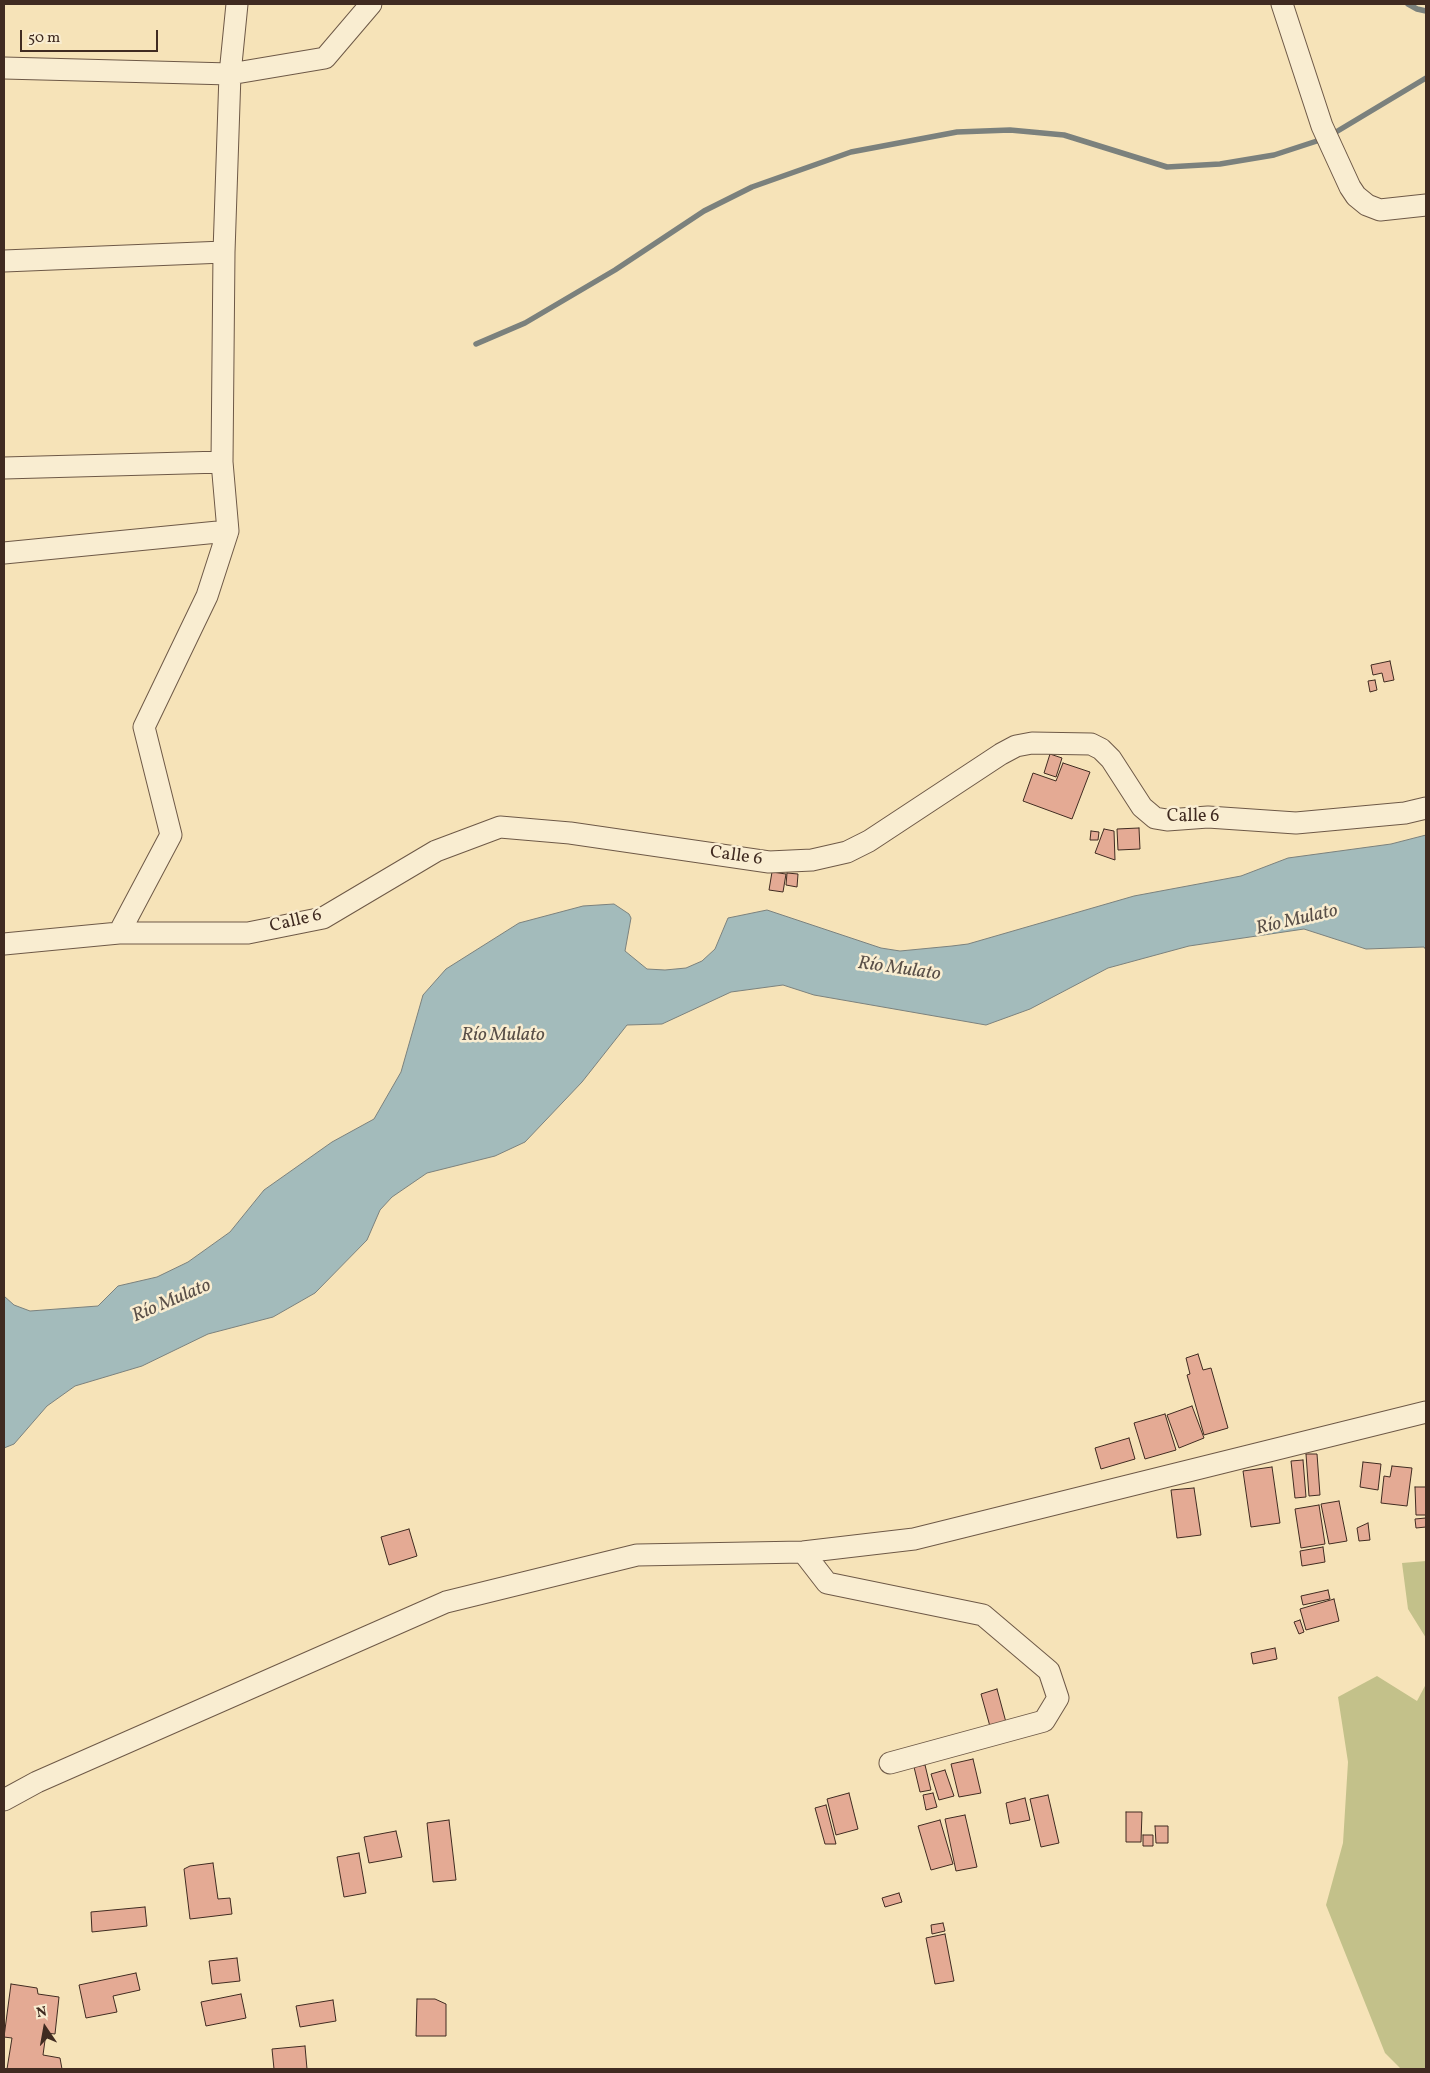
<!DOCTYPE html>
<html>
<head>
<meta charset="utf-8">
<style>
	body { margin:0 }
	#map { position:relative; width:1430px; height:2073px; overflow:hidden; background:#f6e3b8; font-family:Vollkorn,serif }
	canvas { display:block }
	.frame { position:absolute; inset:0; border:5px solid #402b21; pointer-events:none }
	.north { position:absolute; left:20px; top:2003px; width:50px; height:50px; -webkit-text-stroke:4px #f9edd1; paint-order:stroke; rotate:348deg; font-size:14px; font-weight:700; line-height:20px; text-align:center; color:#402b21 }
	.north::after { content:''; display:block; margin:auto; width:18px; height:22px; background:#402b21; clip-path:polygon(50% 0,100% 100%,50% 72%,0 100%) }
	.scale { position:absolute; left:20px; top:30px; width:138px; height:22px; box-sizing:border-box; border:2px solid #402b21; border-top:0; padding-left:6px; font-size:15px; line-height:18px; white-space:nowrap; color:#402b21; -webkit-text-stroke:4px #f9edd1; paint-order:stroke }
</style>
</head>
<body>
<div id="map">
<canvas width="1430" height="2073"></canvas>
<div class="frame"></div>
<div class="north">N</div>
<div class="scale">50 m</div>
</div>
<script>
const g = document.querySelector('canvas').getContext('2d');
g.lineJoin = 'round';
function fillPath(path, color) { g.fillStyle = color; g.fill(path, 'evenodd'); }
const shape = rows => new Path2D(rows.map(r => 'M' + r).join(''));
function stroke(path, color, width, dash) { g.strokeStyle = color; g.lineWidth = width; g.lineCap = dash ? 'butt' : 'round'; g.setLineDash(dash || []); g.stroke(path); }
function label(font, color, halo, rows, align = 'center') {
  g.font = font + ' Vollkorn,serif'; g.lineWidth = 5; g.setLineDash([]); g.textBaseline = 'middle'; g.strokeStyle = halo; g.fillStyle = color; for (const [text, x, y, turn = 0] of rows) {
    g.save(); g.translate(x, y); g.rotate((+turn || 0) * Math.PI / 180); g.textAlign = isNaN(turn) ? turn : align; if (halo) g.strokeText(text, 0, 0); g.fillText(text, 0, 0); g.restore();
  }
}
fillPath(shape([
	[1426,1561,1426,1638,1408,1609,1402,1563],
	[1377,1676,1417,1701,1426,1684,1426,2069,1401,2069,1385,2053,1326,1905,1343,1843,1348,1762,1338,1697]
]), '#c3c18a');
const water = shape([
	[1426,835,1426,950,1424,947,1366,949,1304,929,1189,946,1108,968,1030,1009,986,1025,814,995,783,985,731,992,662,1024,627,1025,582,1082,525,1142,495,1156,427,1173,392,1197,380,1210,367,1240,315,1293,273,1317,208,1334,142,1366,75,1386,47,1406,14,1444,4,1448,4,1296,14,1305,30,1311,98,1306,118,1286,157,1277,188,1262,230,1232,264,1190,332,1142,374,1119,401,1072,423,995,446,969,519,923,583,906,614,904,629,914,631,918,625,951,647,969,665,970,686,968,702,961,715,949,728,918,767,910,881,948,900,951,952,946,968,944,1134,896,1241,876,1288,858,1391,844,1426,835]
]);
fillPath(water, '#a3bbbb');
stroke(water, '#7b817d', 1);
stroke(shape([
	[1408,4,1417,9,1426,11],
	[1331,135,1426,78],
	[476,344,525,323,615,270,704,211,752,187,851,152,957,132,1010,130,1064,135,1167,167,1220,164,1274,155,1323,139]
]), '#7b817d', 5.5);
const building = shape([
	[1390,661,1394,680,1384,682,1382,673,1373,675,1371,665,1390,661],
	[1375,680,1377,690,1370,692,1368,681,1375,680],
	[1050,754,1062,758,1056,777,1044,773,1050,754],
	[1063,763,1090,772,1072,819,1023,801,1033,773,1056,781,1063,763],
	[1139,828,1140,849,1118,850,1117,829,1139,828],
	[1104,829,1114,831,1115,860,1095,853,1104,829],
	[1091,831,1099,832,1098,840,1090,840,1091,831],
	[772,872,786,874,783,892,769,890,772,872],
	[787,873,798,874,797,887,786,885,787,873],
	[1198,1354,1203,1370,1211,1368,1228,1428,1204,1435,1187,1375,1190,1374,1186,1358,1198,1354],
	[1192,1406,1204,1438,1179,1448,1167,1415,1192,1406],
	[1165,1414,1176,1450,1145,1459,1134,1423,1165,1414],
	[1129,1438,1135,1459,1101,1469,1095,1448,1129,1438],
	[1306,1454,1317,1454,1320,1495,1309,1496,1306,1454],
	[1303,1460,1306,1497,1295,1498,1291,1461,1303,1460],
	[1363,1462,1381,1464,1378,1490,1360,1487,1363,1462],
	[1392,1466,1412,1468,1407,1506,1381,1503,1384,1476,1390,1477,1392,1466],
	[1272,1467,1280,1523,1251,1527,1243,1471,1272,1467],
	[1415,1487,1426,1487,1426,1515,1416,1515,1415,1487],
	[1194,1488,1201,1535,1177,1538,1171,1490,1194,1488],
	[1339,1501,1347,1541,1329,1544,1321,1504,1339,1501],
	[1319,1505,1325,1544,1301,1548,1295,1509,1319,1505],
	[1426,1518,1426,1527,1416,1528,1415,1519,1426,1518],
	[1368,1523,1370,1540,1359,1541,1357,1528,1368,1523],
	[409,1529,417,1556,389,1565,381,1537,409,1529],
	[1323,1547,1325,1562,1302,1566,1300,1551,1323,1547],
	[1328,1590,1330,1599,1303,1605,1301,1596,1328,1590],
	[1334,1599,1339,1621,1306,1630,1300,1609,1334,1599],
	[1300,1620,1304,1632,1299,1634,1294,1622,1300,1620],
	[1275,1648,1277,1659,1253,1664,1251,1653,1275,1648],
	[997,1689,1007,1726,991,1730,981,1694,997,1689],
	[973,1759,981,1793,959,1797,951,1764,973,1759],
	[925,1765,931,1790,920,1792,914,1767,925,1765],
	[945,1770,954,1796,939,1800,931,1774,945,1770],
	[849,1793,858,1829,836,1835,827,1799,849,1793],
	[933,1793,937,1807,926,1810,923,1795,933,1793],
	[1048,1795,1059,1843,1041,1847,1030,1799,1048,1795],
	[1025,1798,1030,1820,1010,1824,1006,1803,1025,1798],
	[826,1805,836,1844,825,1844,815,1808,826,1805],
	[1126,1812,1142,1812,1141,1842,1126,1842,1126,1812],
	[965,1815,977,1867,956,1871,945,1819,965,1815],
	[449,1820,456,1880,433,1882,427,1823,449,1820],
	[940,1820,953,1864,931,1870,918,1826,940,1820],
	[1155,1826,1168,1826,1168,1843,1156,1843,1155,1826],
	[396,1831,402,1857,369,1863,364,1837,396,1831],
	[1143,1835,1153,1835,1153,1846,1143,1846,1143,1835],
	[359,1853,366,1893,344,1897,337,1857,359,1853],
	[213,1863,218,1899,230,1898,232,1914,190,1919,184,1869,190,1866,213,1863],
	[899,1893,902,1902,885,1907,882,1898,899,1893],
	[145,1907,147,1926,92,1932,91,1912,145,1907],
	[943,1923,945,1931,932,1934,931,1925,943,1923],
	[945,1934,954,1981,935,1984,926,1938,945,1934],
	[237,1958,240,1981,212,1984,209,1961,237,1958],
	[136,1973,140,1990,113,1996,117,2012,86,2018,79,1985,136,1973],
	[11,1984,37,1988,38,1994,59,1997,55,2034,46,2033,43,2055,60,2058,62,2069,7,2069,12,2038,4,2037,11,1984],
	[241,1994,246,2018,206,2026,201,2002,241,1994],
	[417,1999,435,1999,446,2004,446,2036,416,2036,417,1999],
	[333,2000,336,2021,300,2027,296,2006,333,2000],
	[305,2046,307,2069,274,2069,272,2049,305,2046]
]);
fillPath(building, '#e4aa94');
stroke(building, '#402b21', 1);
const minor = shape([
	[1282,4,1322,126,1350,187,1356,196,1367,205,1380,210,1426,205],
	[4,68,230,74,325,58,371,4],
	[4,261,224,252],
	[4,468,222,462],
	[4,553,228,531],
	[119,933,171,835,144,727,207,596,228,531,222,462,224,252,230,74,237,4],
	[4,944,119,933,248,933,323,918,436,851,500,827,570,833,769,862,812,860,847,852,869,841,1001,754,1016,746,1032,743,1091,744,1101,749,1111,759,1142,807,1155,818,1167,820,1208,817,1296,823,1405,813,1426,808],
	[803,1552,827,1583,983,1615,1049,1671,1058,1698,1044,1721,890,1763],
	[4,1800,37,1782,446,1602,637,1555,803,1552,914,1539,1426,1412]
]);
stroke(minor, '#6e5947', 23);
stroke(minor, '#f9edd1', 21);
label('18px', '#402b21', '#f9edd1', [
	["Calle 6",1193,818],
	["Calle 6",736,857,8],
	["Calle 6",296,922,-13]
]);
label('italic 19px', '#594f48', '#f9edd1', [
	["Río Mulato",1297,921,-13],
	["Río Mulato",899,970,8],
	["Río Mulato",503,1037],
	["Río Mulato",172,1302,-23]
]);
</script>
</body>
</html>
